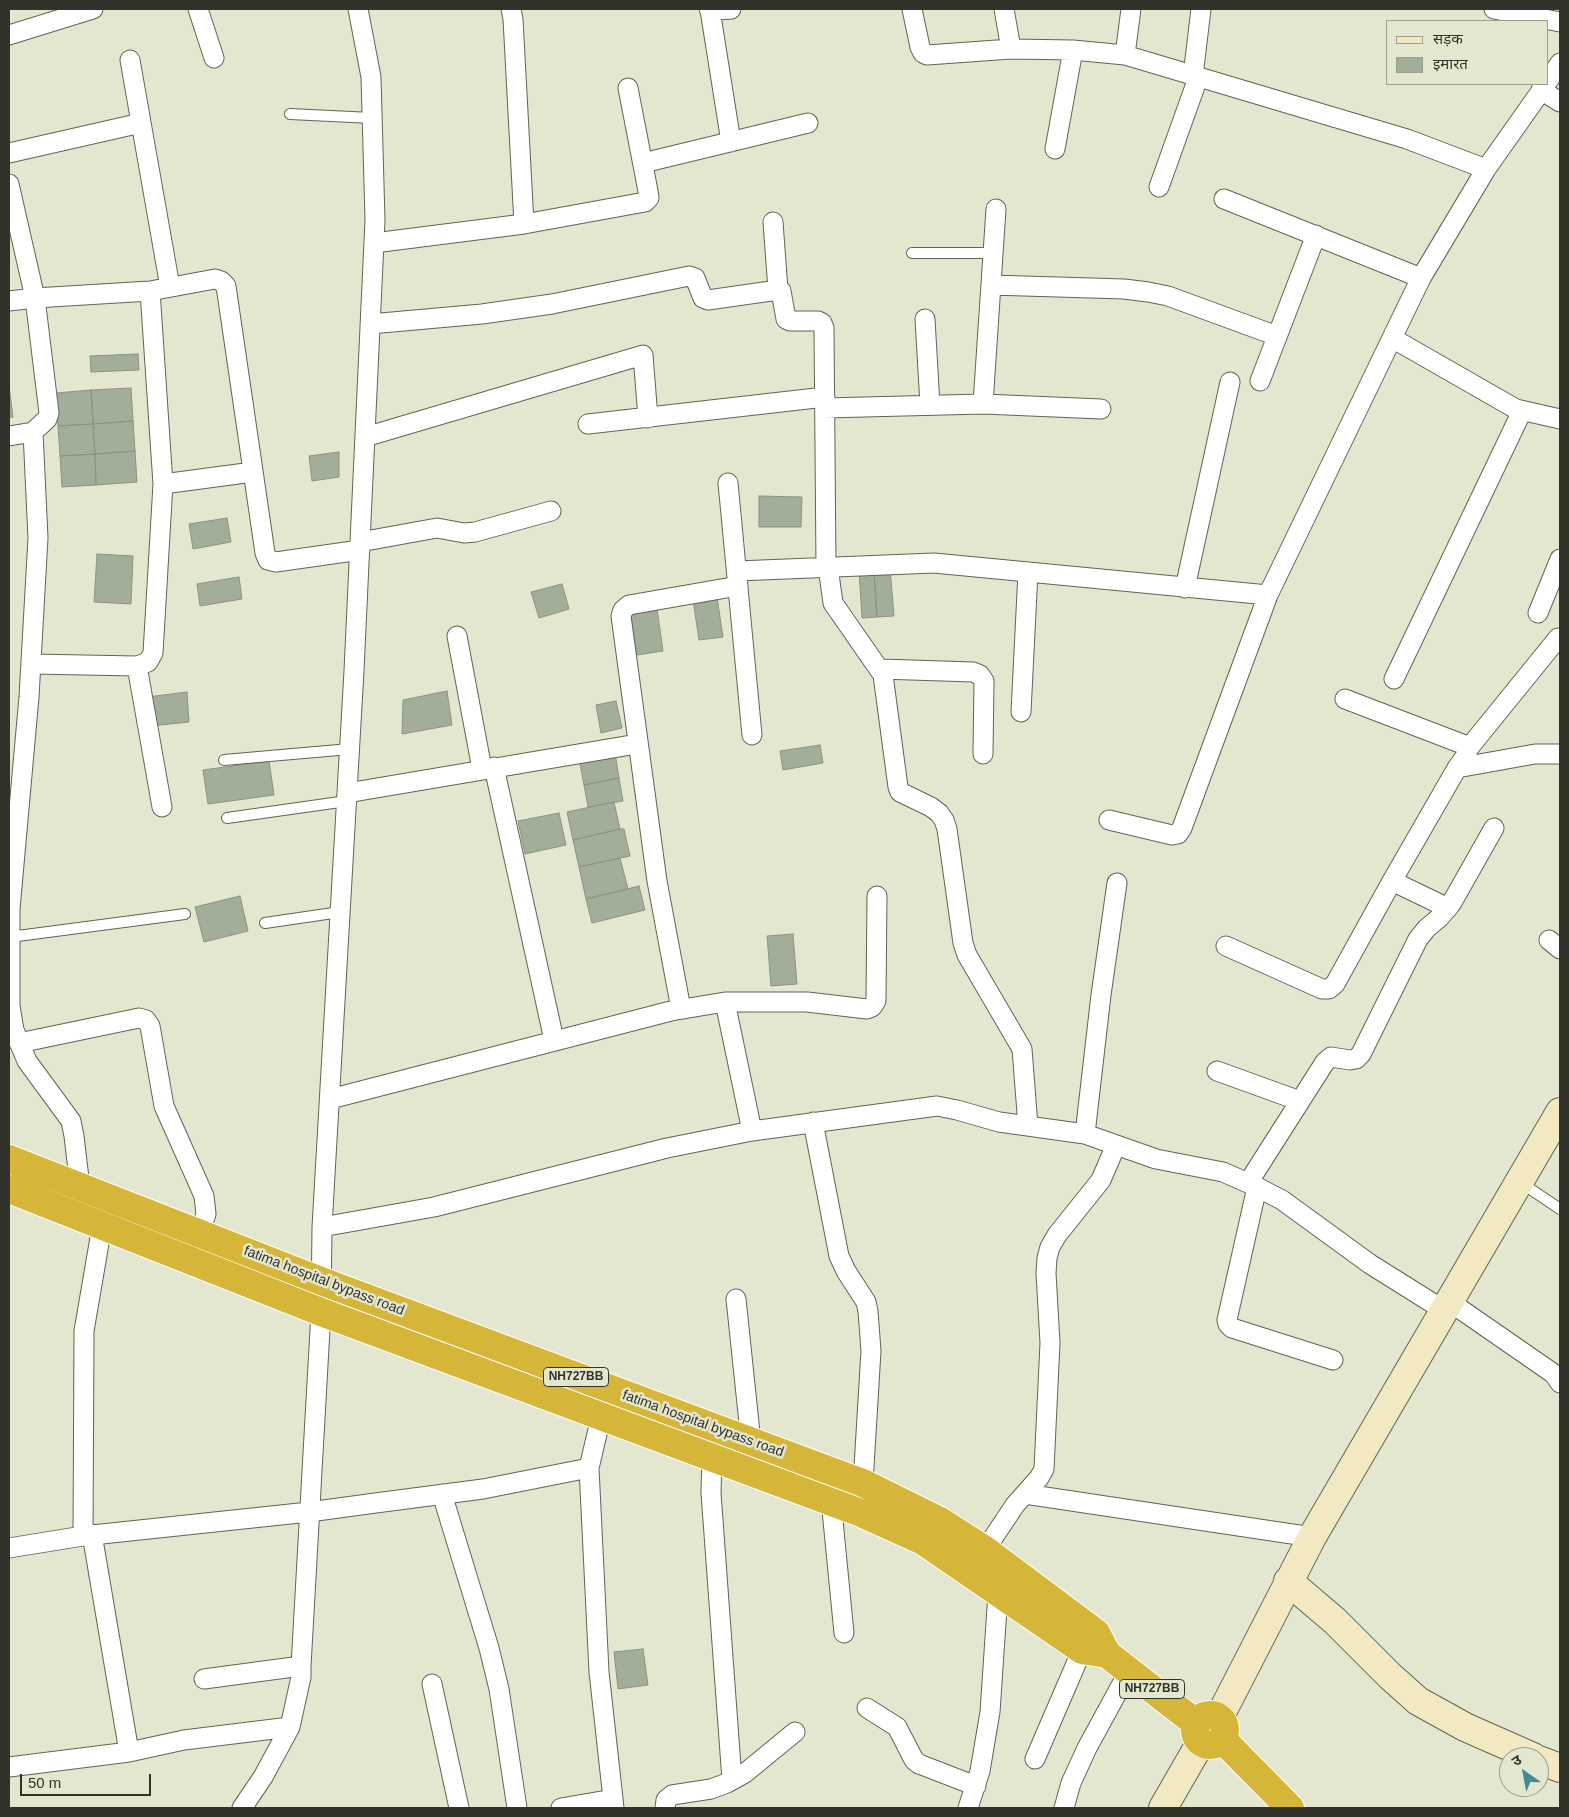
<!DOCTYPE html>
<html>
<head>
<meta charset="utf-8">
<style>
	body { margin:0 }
	#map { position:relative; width:1569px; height:1817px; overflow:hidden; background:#e4e7d0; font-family:Helvetica,"Noto Sans Devanagari",sans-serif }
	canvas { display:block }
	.frame { position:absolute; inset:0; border:10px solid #313229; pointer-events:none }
	.legend { position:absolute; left:1386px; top:20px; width:162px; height:65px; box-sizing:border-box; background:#e4e7d0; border:1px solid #9c9f8d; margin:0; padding:6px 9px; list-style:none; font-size:15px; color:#313229 }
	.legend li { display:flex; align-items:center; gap:10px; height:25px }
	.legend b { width:25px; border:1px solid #9c9f8d }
	.north { position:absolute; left:1499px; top:1747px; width:50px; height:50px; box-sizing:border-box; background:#e4e7d0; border:1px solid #9c9f8d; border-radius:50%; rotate:327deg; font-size:14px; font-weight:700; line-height:20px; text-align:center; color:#313229 }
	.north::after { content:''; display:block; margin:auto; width:18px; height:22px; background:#458b96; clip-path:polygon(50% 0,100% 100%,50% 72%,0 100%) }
	.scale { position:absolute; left:20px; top:1774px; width:131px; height:22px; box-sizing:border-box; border:2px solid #313229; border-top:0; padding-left:6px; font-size:15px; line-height:18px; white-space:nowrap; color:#313229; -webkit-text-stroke:4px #e4e7d0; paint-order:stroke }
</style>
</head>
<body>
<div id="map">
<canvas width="1569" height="1817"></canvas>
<div class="frame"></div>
<ul class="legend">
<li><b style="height:6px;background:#f2e9c3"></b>सड़क</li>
<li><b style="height:14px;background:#a2ad9a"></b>इमारत</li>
</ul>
<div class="north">उ</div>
<div class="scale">50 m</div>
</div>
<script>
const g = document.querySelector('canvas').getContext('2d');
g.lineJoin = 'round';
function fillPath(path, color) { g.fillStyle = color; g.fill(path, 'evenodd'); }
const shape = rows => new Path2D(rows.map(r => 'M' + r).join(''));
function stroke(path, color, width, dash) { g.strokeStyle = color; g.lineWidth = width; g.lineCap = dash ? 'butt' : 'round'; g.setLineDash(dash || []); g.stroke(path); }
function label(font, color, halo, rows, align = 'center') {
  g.font = font + ' Helvetica,sans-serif'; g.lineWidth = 5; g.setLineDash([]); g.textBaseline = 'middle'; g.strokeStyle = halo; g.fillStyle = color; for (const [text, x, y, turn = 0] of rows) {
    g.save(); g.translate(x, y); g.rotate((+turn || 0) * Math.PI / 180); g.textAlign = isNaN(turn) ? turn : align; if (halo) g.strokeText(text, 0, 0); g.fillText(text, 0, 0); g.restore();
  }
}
const building = shape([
	[138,354,139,370,91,372,90,356,138,354],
	[9,386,13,417,9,418,9,386],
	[131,388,133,421,93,424,91,390,131,388],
	[91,390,93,424,58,426,56,393,91,390],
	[133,421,135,451,95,454,93,424,133,421],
	[93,424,95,454,60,456,58,426,93,424],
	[135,451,137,482,96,485,95,454,135,451],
	[339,452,339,477,312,481,309,456,339,452],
	[95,454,96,485,62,487,60,456,95,454],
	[759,496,802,497,801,527,759,527,759,496],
	[227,518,231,542,193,549,189,524,227,518],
	[97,554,133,556,131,604,94,602,97,554],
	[890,568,894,616,877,617,874,570,890,568],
	[874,570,877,617,862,618,859,571,874,570],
	[239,577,242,599,200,606,197,584,239,577],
	[562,584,569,609,539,618,531,592,562,584],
	[717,597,723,637,699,640,693,600,717,597],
	[657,609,663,651,637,655,630,613,657,609],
	[447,691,452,725,402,734,403,700,447,691],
	[187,692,189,722,151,726,148,697,187,692],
	[616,701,622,728,601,733,596,705,616,701],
	[820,745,823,763,783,770,780,751,820,745],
	[615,753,619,778,584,785,579,759,615,753],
	[269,761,274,795,208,804,203,770,269,761],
	[619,778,623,801,588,807,584,785,619,778],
	[614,802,620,829,573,840,567,812,614,802],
	[559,813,566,845,525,854,518,821,559,813],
	[620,829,624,829,630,856,579,867,573,840,620,829],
	[620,858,628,889,586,899,579,867,620,858],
	[639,886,645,910,592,923,586,899,639,886],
	[240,896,248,931,204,942,195,907,240,896],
	[793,934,797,984,771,986,767,936,793,934],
	[643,1649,648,1685,618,1689,614,1652,643,1649]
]);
fillPath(building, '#a2ad9a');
stroke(building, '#899481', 1);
const lane = shape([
	[290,114,372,118],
	[912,253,993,253],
	[224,760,350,749],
	[227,818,347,801],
	[265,923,340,912],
	[10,937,185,914],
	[1520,1182,1560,1209]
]);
const street = shape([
	[198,9,214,58],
	[511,9,513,19,524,224],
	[709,9,717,10,731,9],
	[912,9,920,47,923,53,927,55,1011,49,1073,50,1125,55,1407,139,1486,169],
	[1004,9,1011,49],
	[1494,9,1560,22],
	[710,10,731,142],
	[9,35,93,9],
	[1125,55,1131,9],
	[130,60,170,287],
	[1193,76,1201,9],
	[1548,81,1560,63],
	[1541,90,1560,102],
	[1055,149,1073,50],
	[9,153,141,123],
	[643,163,808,123],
	[9,184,35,298,49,413,47,419,33,432],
	[1159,187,1198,78],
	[1224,199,1421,278],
	[773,222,778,290],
	[374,243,524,224,645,202,649,198,648,191,628,88],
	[991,285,1124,289,1148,292,1168,296,1277,336],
	[9,301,35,298,150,291,215,279,221,281,226,286,265,553,268,560,276,562,360,550],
	[925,319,930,405],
	[370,324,482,314,552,304,689,276,695,278,703,298,708,300,778,290,781,291,786,319,790,321,818,321,822,323,824,328,826,568],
	[1392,338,1516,409,1560,419],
	[1260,381,1316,235],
	[983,404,996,209],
	[825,408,983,404,1101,409],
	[588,424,825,397],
	[9,436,33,432,38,538,29,697,10,909,10,1006,14,1030,27,1061,71,1121,74,1136,80,1187],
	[365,437,643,355,648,418],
	[728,483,752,735],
	[163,484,253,472],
	[360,542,437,528,464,533,475,532,551,511],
	[828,567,833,603,883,675,898,787,900,792,931,807,939,813,944,820,947,829,963,943,967,955,1022,1049,1028,1126],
	[737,571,934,563,1268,595],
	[1185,588,1230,382],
	[1538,613,1560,559],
	[457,636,482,769],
	[31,664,137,666,148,662,153,653,163,484,150,291],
	[137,666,162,807],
	[880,669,973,672,980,675,984,681,983,754],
	[1394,679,1522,411],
	[1021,712,1028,572],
	[1468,749,1558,638],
	[494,767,554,1040],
	[1457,768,1535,754,1560,754],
	[347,793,637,744],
	[1109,820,1172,835,1178,834,1182,828,1268,595,1392,338,1421,278,1486,169,1546,84],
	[1392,881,1448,908],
	[1549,940,1560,949],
	[1226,946,1322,989,1329,989,1335,984,1392,881,1457,768,1467,754,1468,749,1465,745,1345,699],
	[725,1002,752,1131],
	[681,1009,657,881,621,616,623,610,629,605,738,586],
	[19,1043,139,1018,146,1020,150,1026,164,1106,204,1196,206,1214,200,1232],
	[1217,1071,1300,1101],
	[330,1099,671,1011,725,1002,807,1002,867,1009,872,1007,876,1001,877,896],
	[813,1122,839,1256,846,1271,866,1302,868,1311,871,1351,863,1483],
	[1085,1134,1101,995,1117,883],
	[1248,1183,1325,1062,1331,1057,1350,1060,1356,1059,1361,1054,1418,939,1427,928,1439,918,1451,904,1494,828],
	[1257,1187,1227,1320,1228,1324,1232,1328,1333,1360],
	[102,1226,84,1331,83,1536,309,1512,383,1502,483,1489,589,1468,601,1417],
	[322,1227,434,1207,667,1148,752,1131,937,1106,957,1110,999,1122,1085,1134,1156,1159,1223,1172,1257,1187,1282,1200,1370,1264,1445,1311],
	[736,1299,751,1442],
	[1450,1302,1554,1374,1560,1383],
	[712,1456,711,1493,732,1780],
	[589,1468,599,1672,614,1808],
	[442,1494,489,1648,499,1689,517,1808],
	[1025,1494,1312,1537],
	[831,1500,844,1633],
	[92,1534,129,1752],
	[9,1548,83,1536],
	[985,1550,1015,1505,1039,1478,1044,1469,1050,1343,1046,1273,1047,1258,1050,1247,1057,1235,1101,1180,1116,1145],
	[204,1679,301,1666],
	[432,1684,459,1808],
	[867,1708,897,1727,914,1760,919,1764,976,1786],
	[1035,1759,1082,1650],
	[9,1767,129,1752,184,1740,290,1727],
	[242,1808,263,1777,290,1727,301,1677,301,1666,321,1312,322,1227,354,671,375,220,371,77,358,9],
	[561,1808,613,1799],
	[665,1808,666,1800,672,1795,711,1789,727,1783,745,1773,795,1732],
	[968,1808,980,1771,990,1712,998,1593],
	[1064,1808,1071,1783,1087,1748,1129,1671]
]);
const secondary = shape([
	[1288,1581,1335,1621,1390,1676,1418,1701,1465,1727,1533,1757],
	[1219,1718,1312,1537,1560,1112],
	[1539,1760,1560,1768],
	[1163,1808,1201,1742]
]);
const highway = shape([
	[9,1159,321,1281,863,1483,940,1521,985,1550,1096,1633,1107,1654,1197,1724],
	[9,1189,321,1312,861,1513,923,1541,1082,1650,1107,1654],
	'1195 1730a15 15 0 1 1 30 0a15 15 0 1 1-30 0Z',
	[1222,1739,1290,1808]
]);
stroke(lane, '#616450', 12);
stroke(street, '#616450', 21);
stroke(secondary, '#616450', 30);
stroke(highway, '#fff', 30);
stroke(lane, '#fff', 10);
stroke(street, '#fff', 19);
stroke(secondary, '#f2e9c3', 28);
stroke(highway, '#d5b638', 28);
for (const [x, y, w] of [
	[576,1377,65],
	[1152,1689,65]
]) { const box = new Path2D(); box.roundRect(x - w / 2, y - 9.5, w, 19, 4); g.fillStyle = '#e4e7d0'; g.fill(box); stroke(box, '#313229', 1); }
label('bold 12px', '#313229', null, [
	["NH727BB",576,1377],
	["NH727BB",1152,1689]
]);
label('14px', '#313229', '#e4e7d0', [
	["fatima hospital bypass road",324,1281,21],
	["fatima hospital bypass road",703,1424,20]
]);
</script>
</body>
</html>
